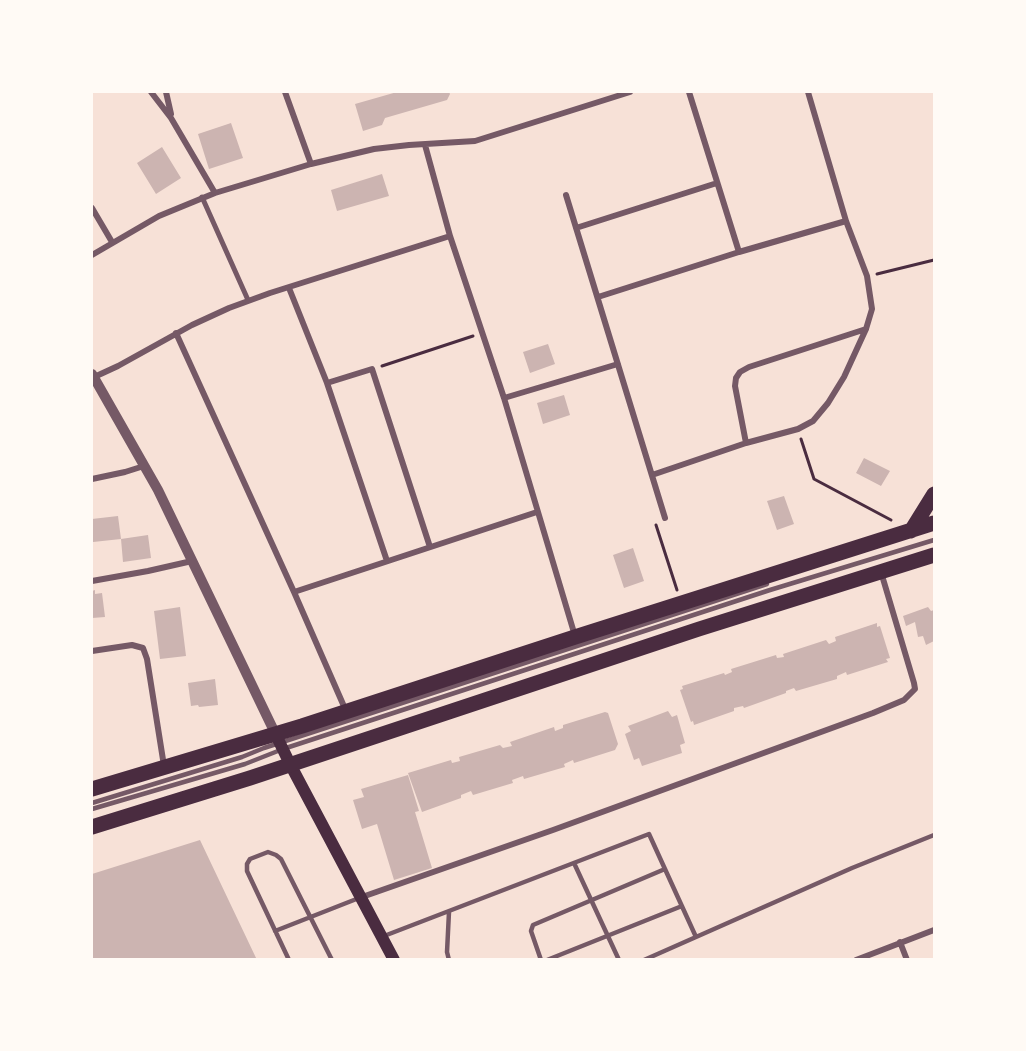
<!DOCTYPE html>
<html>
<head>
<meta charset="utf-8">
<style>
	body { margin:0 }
	#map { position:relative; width:1026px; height:1051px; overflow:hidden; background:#f7e1d7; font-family:Rubik,sans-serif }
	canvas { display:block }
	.frame { position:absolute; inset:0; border:93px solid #fffaf5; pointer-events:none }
</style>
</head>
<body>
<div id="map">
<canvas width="1026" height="1051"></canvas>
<div class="frame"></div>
</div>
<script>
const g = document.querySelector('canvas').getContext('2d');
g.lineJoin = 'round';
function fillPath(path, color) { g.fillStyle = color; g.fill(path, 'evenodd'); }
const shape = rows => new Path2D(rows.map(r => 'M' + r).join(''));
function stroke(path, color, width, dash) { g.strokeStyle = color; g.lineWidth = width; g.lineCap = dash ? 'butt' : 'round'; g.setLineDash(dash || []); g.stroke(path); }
fillPath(shape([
	[397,92,449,92,450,94,447,100,385,118,382,125,363,131,355,104],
	[231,123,243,158,209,169,198,134],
	[162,147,181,178,156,194,137,163],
	[382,174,389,196,337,211,331,190],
	[548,344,555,364,530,373,523,352],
	[564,395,570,415,543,424,537,403],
	[864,458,890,471,881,486,856,473],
	[784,496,794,524,777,530,767,501],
	[118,516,121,539,93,542,92,519],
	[148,535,151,558,123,562,121,539],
	[633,548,644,581,624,588,613,555],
	[95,590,95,594,102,593,105,617,92,618,92,591],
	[180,607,186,656,160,659,154,611],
	[928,607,931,611,934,610,934,641,926,645,923,636,918,637,915,622,906,626,903,616],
	[877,623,877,627,880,626,890,658,886,659,888,662,847,675,846,672,837,676,837,679,796,691,794,688,786,691,786,693,744,708,743,706,734,708,734,711,694,725,693,721,691,722,680,690,683,689,682,686,724,673,725,675,732,672,731,669,776,655,777,658,784,657,783,654,826,640,829,644,836,641,835,637],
	[215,679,218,705,199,707,198,705,191,706,188,683],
	[668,711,672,717,677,715,685,743,680,745,682,753,642,766,639,758,634,760,625,734,631,731,628,726],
	[605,712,608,713,618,744,615,750,574,763,573,760,564,764,565,767,524,779,523,776,512,780,513,783,473,795,471,791,461,795,461,798,422,812,408,773,451,760,452,763,460,761,459,757,500,745,503,748,512,746,510,742,554,727,555,731,563,728,563,725],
	[408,775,419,811,415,812,432,868,394,880,377,824,362,829,353,800,364,797,361,789],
	[200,840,257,960,92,960,92,874]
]), '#ccb4b1');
stroke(shape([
	[877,274,934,260],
	[382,366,473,336],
	[801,439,814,479,891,520],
	[656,525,677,590]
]), '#4a2c40', 3);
stroke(shape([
	[92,803,242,757,264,748,767,584],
	[92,809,245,764,283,749,770,590,934,540],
	[574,863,619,960],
	[449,912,447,952,449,960],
	[275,931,359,898],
	[384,936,649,834,696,937,644,960],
	[696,937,852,868,934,835],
	[289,960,247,871,247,864,250,859,268,852,276,855,281,859,332,960],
	[541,960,531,931,533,925,665,869],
	[547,960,682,906]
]), '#755966', 4.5);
stroke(shape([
	[202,197,248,300]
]), '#755966', 5);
stroke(shape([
	[151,92,171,118,215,193],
	[166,92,171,114],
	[285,92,311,164],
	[689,92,739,252],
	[425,145,450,236,504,398,575,636],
	[566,195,665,518],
	[92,208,112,242],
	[576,228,717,183],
	[92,255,159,216,215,193,311,164,374,149,409,145,475,141,630,92],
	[289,288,327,383,387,561],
	[598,297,739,252,846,221],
	[176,333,294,592,346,711],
	[92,378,118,366,192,325,229,308,270,293,450,236],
	[327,383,372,369,430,547],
	[504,398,618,364],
	[746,443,735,386,736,378,740,372,749,367,866,329],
	[652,475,746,443,798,429,813,421,828,403,844,377,866,329,872,309,867,276,846,221,808,92],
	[92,479,125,472,144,466],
	[92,581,148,571,192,561],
	[294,592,537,512],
	[92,651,132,645,143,648,147,659,164,766],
	[362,897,553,830,873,713,904,700,915,689,914,683,881,572],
	[900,942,907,960],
	[856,960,934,930]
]), '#755966', 6);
stroke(shape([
	[92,374,158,490,275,733]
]), '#755966', 10);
stroke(shape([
	[275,733,290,764,394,960]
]), '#4a2c40', 12);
stroke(shape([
	[911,531,934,494],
	[92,789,302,726,575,637,934,523],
	[92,827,250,778,699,629,934,555]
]), '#4a2c40', 15);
</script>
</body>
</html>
